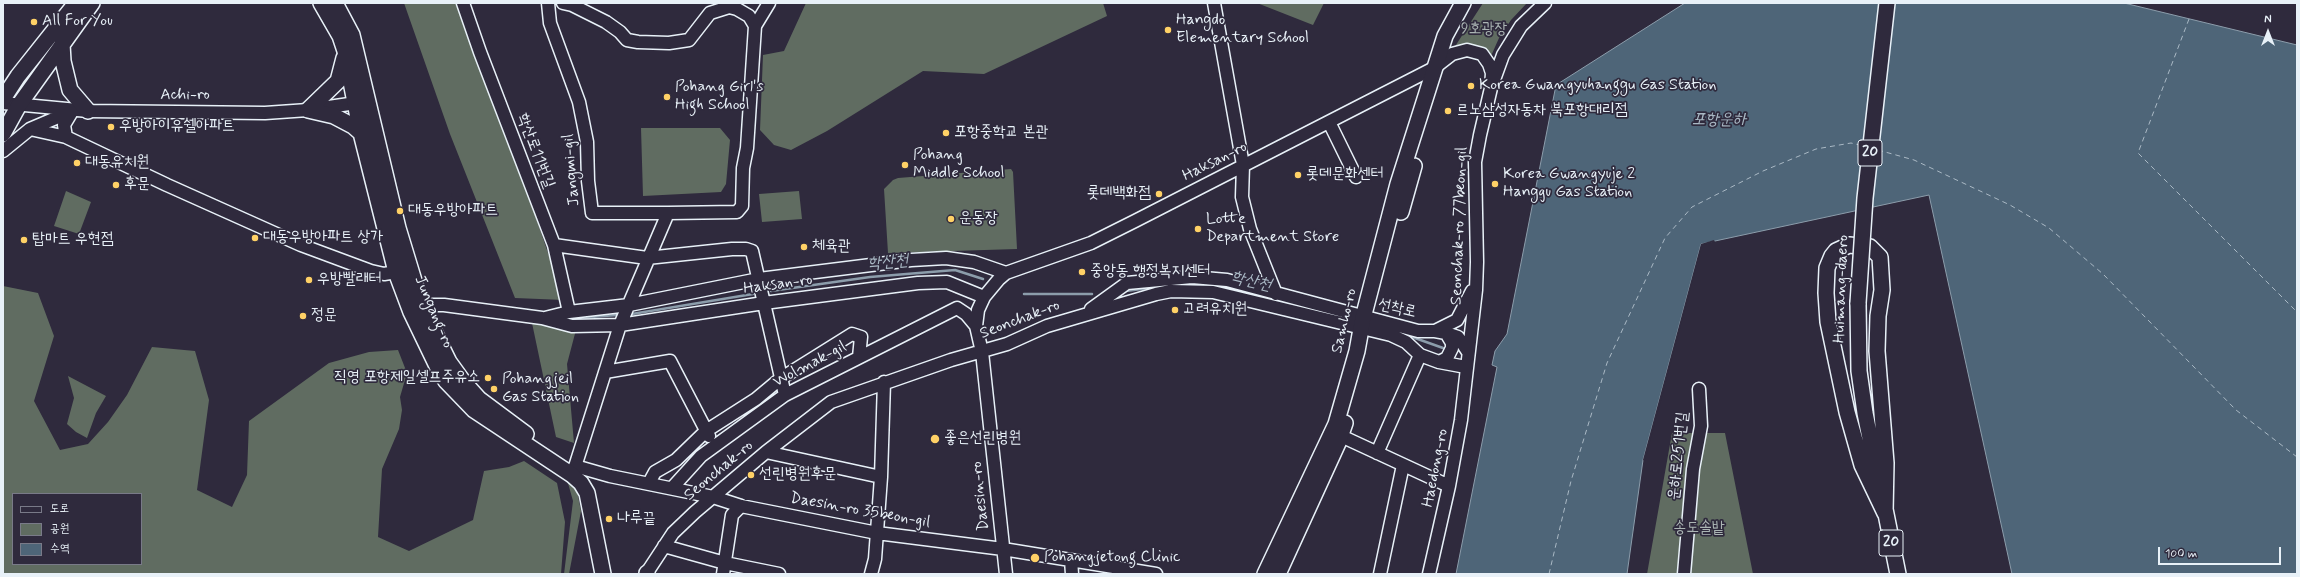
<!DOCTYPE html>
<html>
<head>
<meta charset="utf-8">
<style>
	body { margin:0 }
	#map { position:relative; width:2300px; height:577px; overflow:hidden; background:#2f2a3d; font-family:Mynerve,"Poor Story",sans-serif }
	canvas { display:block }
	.frame { position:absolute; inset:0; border:4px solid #e8f1f8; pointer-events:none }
	.legend { position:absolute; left:12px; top:493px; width:130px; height:72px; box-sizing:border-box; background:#2f2a3d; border:1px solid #797a88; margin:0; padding:5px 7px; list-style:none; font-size:12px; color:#e8f1f8 }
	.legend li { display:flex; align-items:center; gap:8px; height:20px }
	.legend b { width:20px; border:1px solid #797a88 }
	.north { position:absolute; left:2248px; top:12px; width:40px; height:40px; -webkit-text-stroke:3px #2f2a3d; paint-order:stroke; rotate:0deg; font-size:11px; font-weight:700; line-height:16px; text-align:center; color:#e8f1f8 }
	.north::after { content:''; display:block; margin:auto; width:14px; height:18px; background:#e8f1f8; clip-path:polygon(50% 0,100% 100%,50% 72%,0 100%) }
	.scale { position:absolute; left:2158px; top:547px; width:123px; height:18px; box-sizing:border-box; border:2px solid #e8f1f8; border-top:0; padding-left:5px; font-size:12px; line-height:14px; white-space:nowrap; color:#e8f1f8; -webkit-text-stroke:3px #2f2a3d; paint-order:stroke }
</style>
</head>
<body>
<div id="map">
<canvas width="2300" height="577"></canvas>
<div class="frame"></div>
<ul class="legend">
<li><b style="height:5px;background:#2f2a3d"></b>도로</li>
<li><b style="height:11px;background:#606c61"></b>공원</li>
<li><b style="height:11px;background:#4e6578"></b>수역</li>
</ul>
<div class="north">N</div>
<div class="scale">100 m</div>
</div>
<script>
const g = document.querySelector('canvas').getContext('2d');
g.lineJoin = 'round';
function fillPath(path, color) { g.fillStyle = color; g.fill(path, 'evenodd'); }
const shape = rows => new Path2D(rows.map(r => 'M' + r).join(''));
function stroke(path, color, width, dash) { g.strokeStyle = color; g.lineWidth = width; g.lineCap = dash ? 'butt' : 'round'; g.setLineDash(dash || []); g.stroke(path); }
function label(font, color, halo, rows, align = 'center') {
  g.font = font + ' Mynerve,"Poor Story",sans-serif'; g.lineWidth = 3.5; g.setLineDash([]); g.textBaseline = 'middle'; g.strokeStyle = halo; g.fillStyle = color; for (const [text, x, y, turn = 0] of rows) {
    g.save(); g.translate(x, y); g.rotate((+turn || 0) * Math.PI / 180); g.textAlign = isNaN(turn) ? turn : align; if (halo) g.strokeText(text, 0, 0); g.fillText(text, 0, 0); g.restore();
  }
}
fillPath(shape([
	[404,3,463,3,564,300,515,298,450,134],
	[806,3,1103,3,1107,16,984,74,923,71,827,131,791,150,774,145,760,130,763,55,784,51],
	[1257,3,1324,3,1313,25],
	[1483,3,1527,3,1511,20,1499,38,1491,56,1483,50,1454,48],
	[641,128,720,128,730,140,726,184,721,192,643,196],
	[1011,169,1013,172,1017,249,888,253,884,189,893,180,898,178],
	[66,191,91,202,79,234,54,226],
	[799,191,802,219,762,222,759,194],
	[3,286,38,293,54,336,34,401,60,450,88,444,108,422,127,395,152,347,195,351,209,400,197,490,232,507,247,475,249,421,329,363,369,352,398,350,407,373,400,397,402,410,399,429,382,469,378,537,409,551,473,520,484,471,509,467,524,461,557,483,565,522,561,574,3,574],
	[13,494,141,494,141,564,13,564],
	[542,318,577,326,567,364,574,443,556,437,532,323],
	[68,376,106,396,96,413,87,438,76,432,67,424,74,398],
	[1672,433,1725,433,1753,574,1647,574],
	[566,476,575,481,581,511,569,574,564,574,573,501]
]), '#606c61');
const water = shape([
	[1685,3,2124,3,2297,45,2297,574,2012,574,1929,195,1701,244,1643,460,1627,574,1456,574,1497,367,1492,365,1495,351,1507,334,1556,85,1685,3]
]);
fillPath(water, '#4e6578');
stroke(water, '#8c9dab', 1);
fillPath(shape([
	[1714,240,1715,242,1702,245,1645,461,1643,460,1701,244]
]), '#2f2a3d');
stroke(shape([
	[1174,285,1203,284,1235,289,1343,317],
	[771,291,870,277,955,270,983,279],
	[1126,291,1165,286],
	[1024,294,1092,294],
	[632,314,753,294],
	[565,319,617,315],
	[1398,332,1443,348]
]), '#8c9dab', 2.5);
stroke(shape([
	[2189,19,2138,153,2297,312],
	[1878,150,1914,160,2010,205,2049,228,2103,274,2236,410,2297,457],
	[1549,574,1571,481,1607,363,1665,238,1692,207,1763,171,1816,149,1851,143,1864,146]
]), '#aab9c5', 1, [5, 4]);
const minor = shape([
	[463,3,480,52,554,245,569,312],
	[548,3,550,23,579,102,587,142,588,181,592,213,668,213,620,325,573,473],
	[563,3,572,5,606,22,620,32,627,40,638,42,669,43,689,40,710,13,729,7,737,9,749,16,755,26,747,148,743,168,742,206,737,212,668,213],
	[1214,3,1243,165,1242,197,1250,229,1276,294],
	[755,26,769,3],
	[3,103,88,111,265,113,308,110,363,102],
	[1329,122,1356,177],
	[30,129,66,137,167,185,301,245,371,271,384,274,396,272],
	[66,137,64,125,73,110],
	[3,151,30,129,70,112],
	[554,245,647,258,732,249,746,249,752,251,785,395],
	[1091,309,1127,283,1192,277,1227,280,1418,331,1435,331,1446,333,1458,337,1468,352],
	[414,311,431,305,444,305,542,318,572,326,620,325,764,303,918,283,947,282,984,297],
	[545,318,569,312,629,305,759,279,911,260,946,258,974,262,1006,273],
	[1435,331,1457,320,1472,291],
	[1439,362,1447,358,1452,348,1452,343,1446,333],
	[605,372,670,361,709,436],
	[1341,436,1449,486],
	[766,452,881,477],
	[1377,453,1420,355],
	[575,466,610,476,713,497,741,506,877,533,1003,549,1156,574],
	[649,483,655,472,676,460,706,431,756,399,780,379,852,334,861,337,859,357],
	[672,488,701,456,785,395,957,308,966,314,976,326],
	[664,546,725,563,779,574],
	[1071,560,1072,574],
	[646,574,673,533,695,512,766,452,831,402,951,360,1007,344,1047,326,1156,294,1171,291,1213,292,1391,335,1406,342,1420,355,1439,362,1466,367],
	[723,574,732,515,741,506],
	[871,574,875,559,881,477,884,382],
	[1006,574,982,352,976,326,978,310,984,297,999,279,1006,273,1091,243,1135,221,1434,68,1452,54,1467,50,1482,54,1489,64,1492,73,1491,88],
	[1380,574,1403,465],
	[1429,574,1449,486,1461,420,1476,290,1477,262,1475,162,1480,135,1491,88,1503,55,1521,26,1545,3],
	[1684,574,1693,469,1701,426,1699,389]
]);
const major = shape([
	[321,3,340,36,345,51,361,133,396,272,411,312,438,368,446,381,474,410,572,475,581,483,587,493,603,574],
	[335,3,352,35,398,228,422,307,449,362,462,380,479,399,526,434],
	[62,44,63,61,70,90,88,111],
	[3,99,18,76,76,3],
	[308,110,338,81,344,58],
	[308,110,334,116,353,126,361,133],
	[3,134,19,105,92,3],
	[1401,212,1414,166],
	[1849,245,1870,247,1880,257,1882,290,1878,316,1877,351,1886,463,1885,513,1862,465,1847,412,1828,322,1826,293,1827,268,1832,256,1836,251,1849,245],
	[1858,303,1859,371,1865,413,1879,483],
	[1884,504,1898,574],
	[647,574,647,573],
	[1265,574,1336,424,1357,351,1363,318,1398,184,1445,36,1463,3],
	[1278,574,1338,443,1345,423]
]);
stroke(minor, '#e8f1f8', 15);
stroke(major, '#e8f1f8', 18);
stroke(minor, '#2f2a3d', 12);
stroke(major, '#2f2a3d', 15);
const majorBridge = shape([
	[1858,303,1865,198,1887,3]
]);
stroke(majorBridge, '#e8f1f8', 18, []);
stroke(majorBridge, '#2f2a3d', 15);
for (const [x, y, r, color] of [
	[34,22,4,"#ffd166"],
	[1168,30,4,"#ffd166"],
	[1471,86,4,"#ffd166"],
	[667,97,4,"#ffd166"],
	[1448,111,4,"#ffd166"],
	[111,127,4,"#ffd166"],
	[946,133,4,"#ffd166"],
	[77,163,4,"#ffd166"],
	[905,165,4,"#ffd166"],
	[1298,175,4,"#ffd166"],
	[1495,184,4,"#ffd166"],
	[116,185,4,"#ffd166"],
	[1159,194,4,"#ffd166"],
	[400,211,4,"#ffd166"],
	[951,219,4,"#ffd166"],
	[1198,229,4,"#ffd166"],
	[255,238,4,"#ffd166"],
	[24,240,4,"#ffd166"],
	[804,247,4,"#ffd166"],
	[1082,272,4,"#ffd166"],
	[309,280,4,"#ffd166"],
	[1175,310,4,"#ffd166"],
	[303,316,4,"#ffd166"],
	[488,378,4,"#ffd166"],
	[494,389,4,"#ffd166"],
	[935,439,5,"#ffd166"],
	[751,475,4,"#ffd166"],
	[609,519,4,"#ffd166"],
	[1035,558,5,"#ffd166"]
]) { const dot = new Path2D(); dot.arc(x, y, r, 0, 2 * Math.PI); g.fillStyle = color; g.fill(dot); stroke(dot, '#2f2a3d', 1.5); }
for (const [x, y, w] of [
	[1870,153,24],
	[1891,543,24]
]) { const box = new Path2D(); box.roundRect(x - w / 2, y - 13, w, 26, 3); g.fillStyle = '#2f2a3d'; g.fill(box); stroke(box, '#e8f1f8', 1); }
label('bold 15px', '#e8f1f8', null, [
	["20",1870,153],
	["20",1891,543]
]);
label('16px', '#e8f1f8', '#2f2a3d', [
	["Hangdo",1176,21],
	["Elementary School",1176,39],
	["All For You",42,22],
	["Korea Gwangyuhanggu Gas Station",1479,86],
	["Pohang Girl's",675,88],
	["High School",675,106],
	["르노삼성자동차 북포항대리점",1456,111],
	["우방아이유쉘아파트",119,127],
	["포항중학교 본관",954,133],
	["Pohang",913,156],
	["Middle School",913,174],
	["대동유치원",85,163],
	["롯데문화센터",1306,175],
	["Korea Gwangyuje 2",1503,175],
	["Hanggu Gas Station",1503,193],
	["후문",124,185],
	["롯데백화점",1151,194,"right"],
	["대동우방아파트",408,211],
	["운동장",959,219],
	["Lotte",1206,220],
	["Department Store",1206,238],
	["대동우방아파트 상가",263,238],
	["탑마트 우현점",32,240],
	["체육관",812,247],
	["중앙동 행정복지센터",1090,272],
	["우방빨래터",317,280],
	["고려유치원",1183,310],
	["정문",311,316],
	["직영 포항제일셀프주유소",480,378,"right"],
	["Pohangjeil",502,380],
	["Gas Station",502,398],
	["좋은선린병원",944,439],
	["선린병원후문",759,475],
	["나루끝",617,519],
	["Pohangjetong Clinic",1044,558]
], 'left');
label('16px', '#abb5b4', '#2f2a3d', [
	["9호광장",1484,30],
	["송도솔밭",1699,529]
]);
label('16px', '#e8f1f8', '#2f2a3d', [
	["Achi-ro",185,96],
	["학산로11번길",535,151,69],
	["Haksan-ro",1215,162,-27],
	["Jangmi-gil",572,170,-95],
	["Seonchak-ro 77beon-gil",1460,226,-88],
	["Haksan-ro",778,285,-8],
	["Huimang-daero",1842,289,-88],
	["선착로",1397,309,13],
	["Jungang-ro",433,312,67],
	["Seonchak-ro",1020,320,-21],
	["Samho-ro",1345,321,-77],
	["Wolmak-gil",810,365,-28],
	["운하로251번길",1679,456,-84],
	["Haedong-ro",1436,468,-79],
	["Seonchak-ro",719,471,-40],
	["Daesin-ro",981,496,-96],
	["Daesin-ro 35beon-gil",860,511,10]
]);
label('italic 17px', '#aab9c5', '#2f2a3d', [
	["포항운하",1719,120],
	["학산천",888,263,-5],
	["학산천",1251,282,13]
]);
</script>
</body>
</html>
